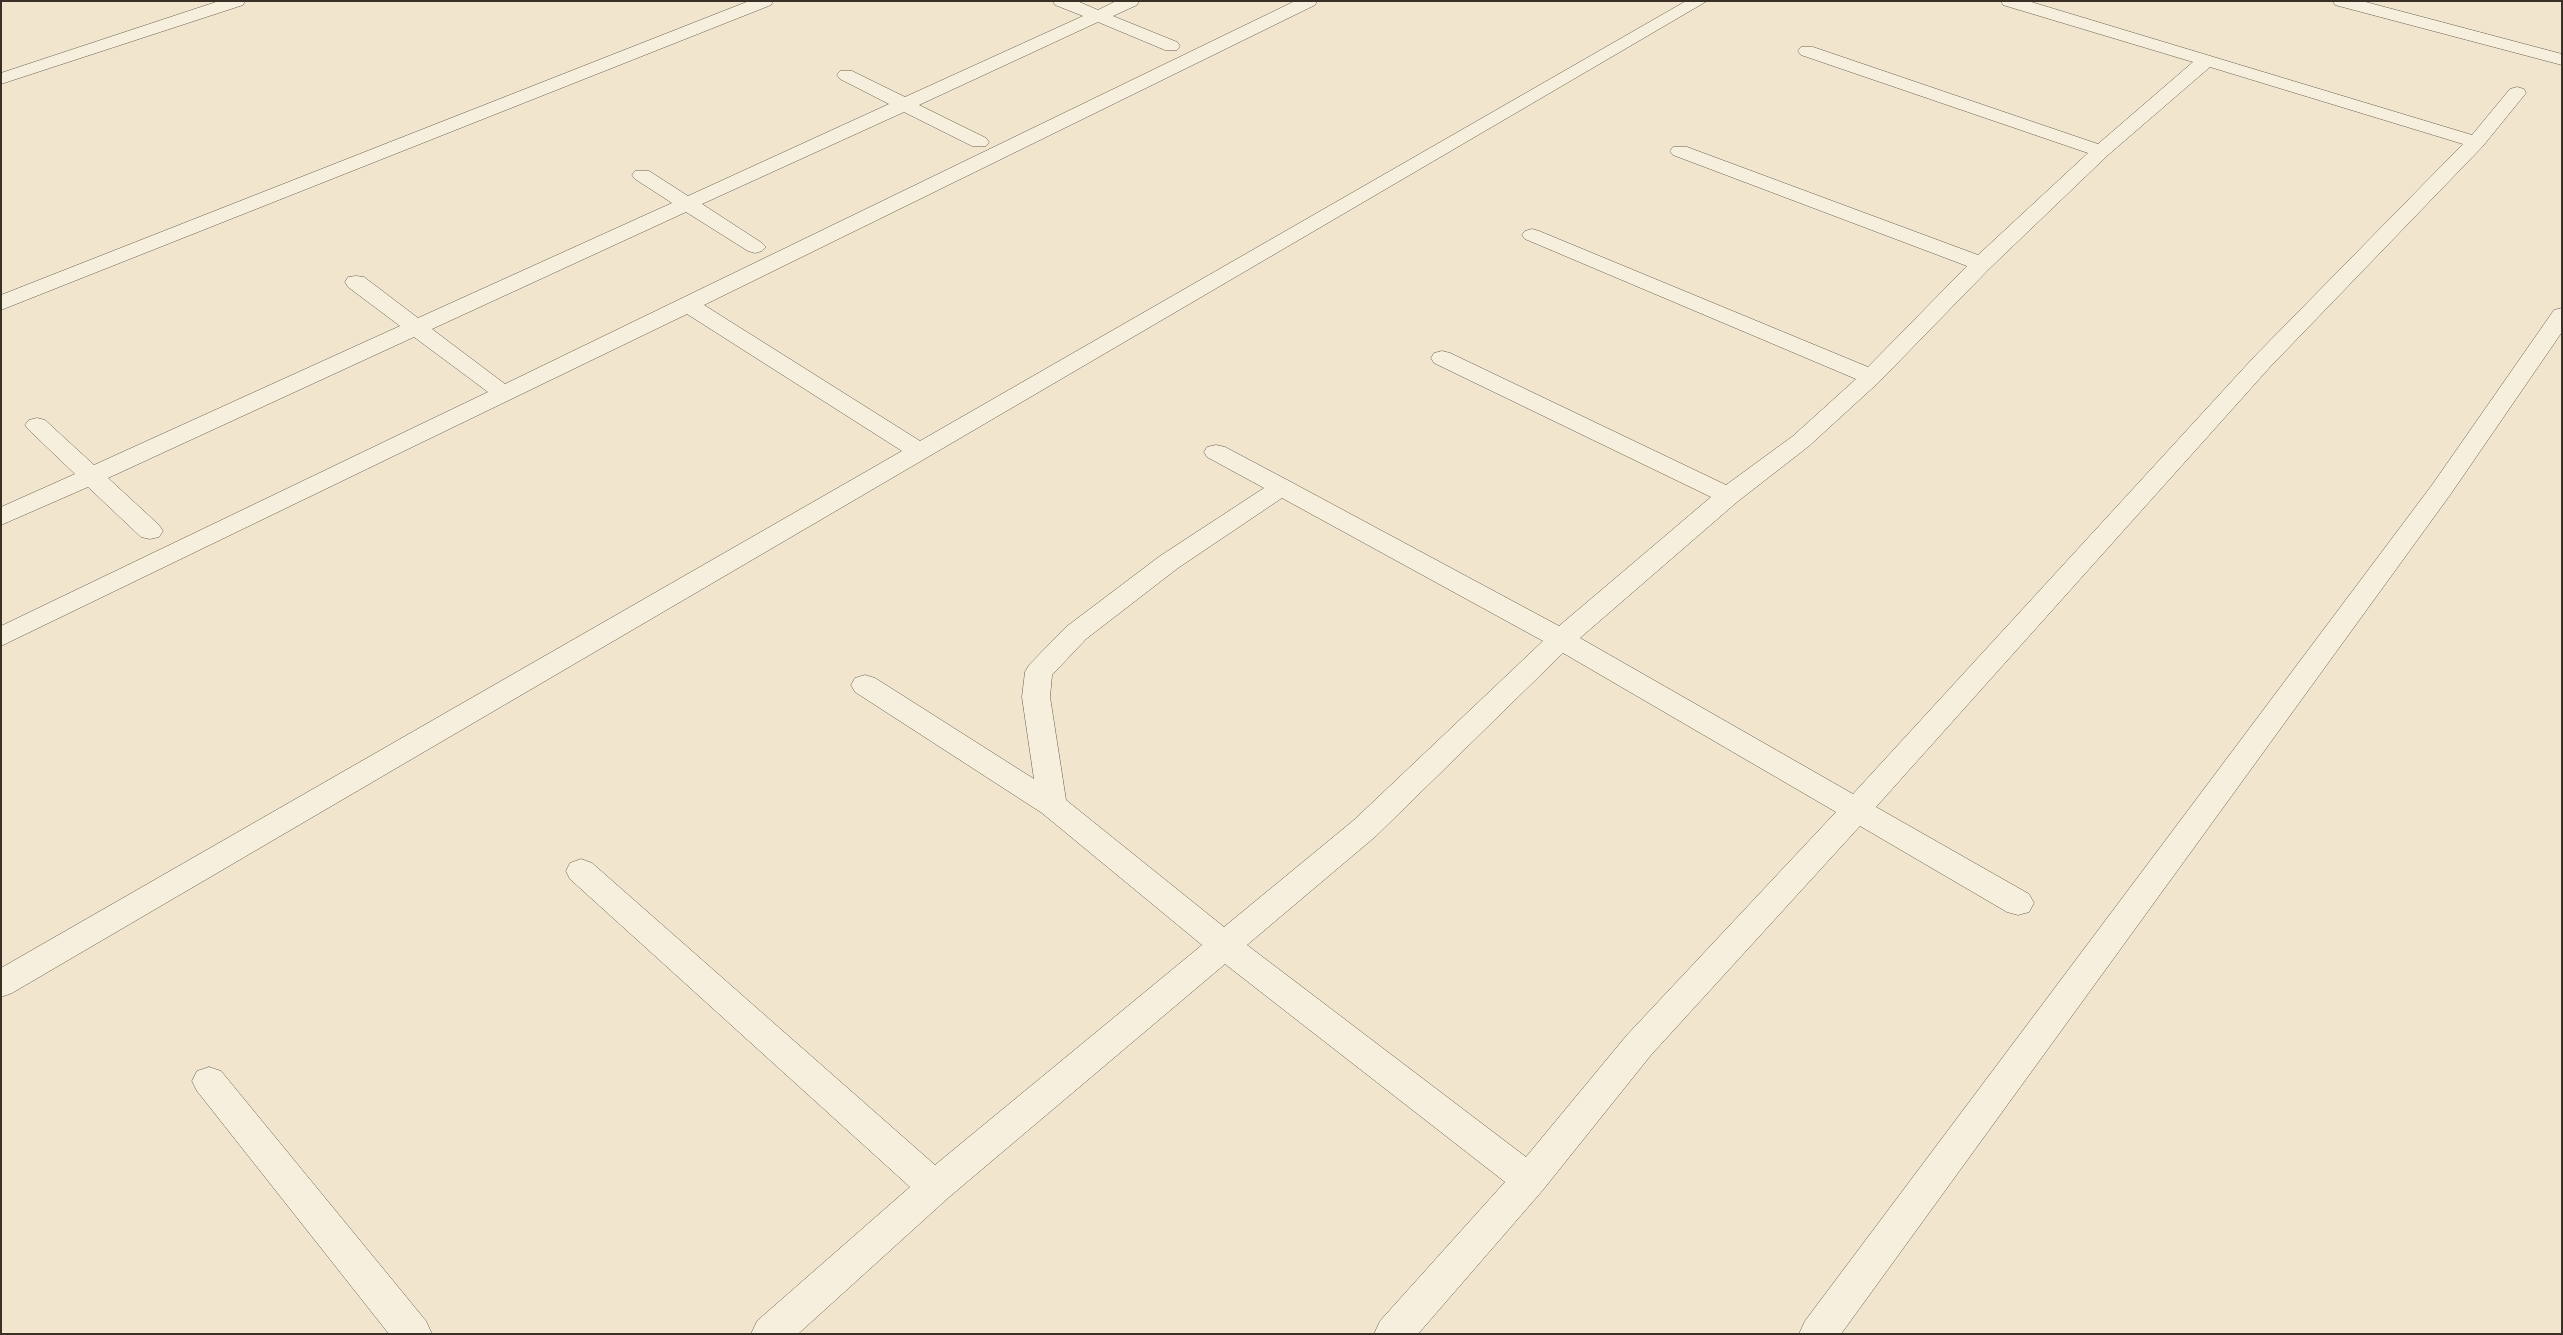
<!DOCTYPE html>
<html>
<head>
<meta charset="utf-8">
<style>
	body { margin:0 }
	#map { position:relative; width:2563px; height:1335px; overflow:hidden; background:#f1e6cd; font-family:"IM FELL Great Primer",serif }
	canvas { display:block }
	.frame { position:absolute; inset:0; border:2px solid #3a3025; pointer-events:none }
</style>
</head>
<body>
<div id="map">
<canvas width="2563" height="1335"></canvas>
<div class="frame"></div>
</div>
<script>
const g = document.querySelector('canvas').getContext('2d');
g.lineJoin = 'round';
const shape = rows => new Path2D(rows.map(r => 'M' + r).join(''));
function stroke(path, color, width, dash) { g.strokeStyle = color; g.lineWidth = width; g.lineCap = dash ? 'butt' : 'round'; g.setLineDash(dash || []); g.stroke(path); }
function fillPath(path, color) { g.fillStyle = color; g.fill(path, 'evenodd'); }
const minor = shape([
	[219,1,245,1,243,5,1,84,1,73,219,1],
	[749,1,773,1,771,5,1,310,1,295,749,1],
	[1053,1,1077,1,1098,10,1116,1,1139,1,1137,5,1113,16,1177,42,1180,46,1177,50,1165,50,1098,22,919,105,986,138,989,142,986,146,972,146,904,112,702,204,762,243,766,247,762,251,755,253,748,251,686,212,432,329,505,384,1295,1,1317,1,1315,5,704,305,920,441,1686,1,1707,1,12,993,1,997,1,968,902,451,687,314,1,646,1,626,488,392,414,337,108,478,159,525,163,531,159,537,150,539,141,537,88,487,1,525,1,507,75,474,29,430,25,425,29,420,37,418,45,420,94,465,400,326,348,287,345,282,348,277,356,276,364,277,418,318,672,203,635,179,632,175,635,171,649,171,688,196,889,104,840,79,837,75,840,71,852,71,905,97,1083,16,1055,5,1053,1],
	[2001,1,2028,1,2472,135,2510,89,2517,87,2524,89,2526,93,2483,146,2270,367,1876,807,2029,894,2034,903,2029,912,2018,915,2007,912,1860,826,1651,1055,1542,1191,1418,1334,1374,1334,1380,1321,1505,1182,1225,964,948,1198,798,1334,751,1334,757,1321,910,1187,570,879,566,871,570,863,581,859,592,863,935,1165,1202,945,1042,813,855,692,851,685,855,678,865,675,875,678,1034,779,1022,697,1025,672,1029,665,1066,627,1160,556,1264,488,1207,457,1204,452,1207,447,1216,445,1225,447,1291,482,1559,626,1711,497,1434,363,1431,358,1434,353,1442,351,1450,353,1726,485,1793,436,1856,379,1525,239,1522,235,1525,231,1532,229,1539,231,1868,367,1967,266,1673,155,1670,151,1673,147,1687,147,1978,255,2088,153,1801,55,1798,51,1801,47,1813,47,2098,144,2193,62,2003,5,2001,1],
	[2210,67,2463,144,2254,357,1853,794,1580,638,1737,502,1809,446,1879,382,1989,269,2108,155,2210,67],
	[1282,498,1543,641,1354,820,1224,927,1066,800,1050,697,1052,675,1086,639,1178,568,1282,498],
	[1563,653,1836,812,1627,1035,1526,1157,1247,945,1376,836,1563,653],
	[2333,1,2362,1,2562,54,2562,65,2335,5,2333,1],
	[2562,308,2562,332,2450,495,1841,1334,1799,1334,1805,1321,2432,485,2554,310,2562,308],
	[209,1067,221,1071,426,1321,432,1334,389,1334,197,1091,192,1081,197,1071,209,1067]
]);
stroke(minor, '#685e4f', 1);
fillPath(minor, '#f6efde');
</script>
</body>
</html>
